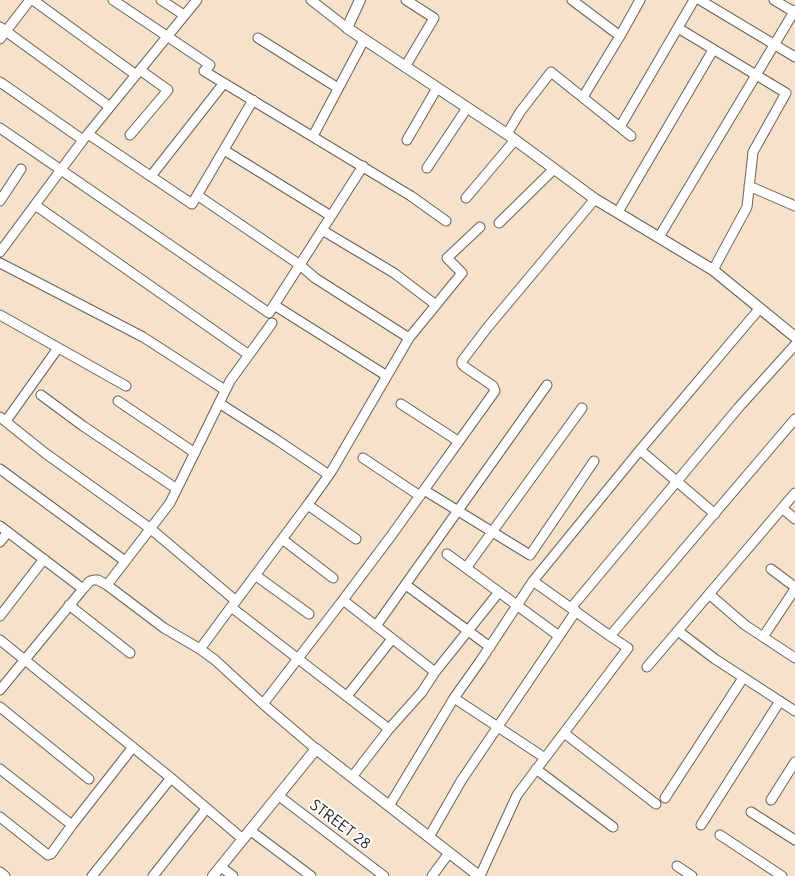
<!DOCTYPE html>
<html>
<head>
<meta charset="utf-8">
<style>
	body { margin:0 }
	canvas { display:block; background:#f6e2cb }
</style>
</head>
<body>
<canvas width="795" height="876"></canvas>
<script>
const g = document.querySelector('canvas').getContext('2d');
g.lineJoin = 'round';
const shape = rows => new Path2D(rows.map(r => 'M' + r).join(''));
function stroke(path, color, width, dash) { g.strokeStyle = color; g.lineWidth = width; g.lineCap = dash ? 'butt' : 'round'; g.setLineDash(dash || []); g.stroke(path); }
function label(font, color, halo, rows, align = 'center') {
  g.font = font + ' Delius,sans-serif'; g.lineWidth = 4; g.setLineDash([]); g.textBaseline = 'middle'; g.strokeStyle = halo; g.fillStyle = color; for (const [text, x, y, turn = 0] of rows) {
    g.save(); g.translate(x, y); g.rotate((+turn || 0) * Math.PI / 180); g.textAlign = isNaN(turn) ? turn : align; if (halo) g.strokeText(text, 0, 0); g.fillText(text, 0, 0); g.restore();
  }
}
const minor = shape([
	[33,0,136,75],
	[113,0,210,65,204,71,411,196,446,221],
	[161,0,184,15],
	[311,0,347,28],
	[572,0,620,36],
	[700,0,795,57],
	[774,0,794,12],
	[0,27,110,107],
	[678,28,786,93,753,152,747,207,713,270],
	[258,38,338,88],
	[0,39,30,0],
	[405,67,434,18,406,0],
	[0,82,83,140],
	[583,97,620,36,640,0],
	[620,127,694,0],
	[0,128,269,313,363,166],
	[88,134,192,204,253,100],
	[507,134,520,112,551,72,631,136],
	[130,135,168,90,140,70],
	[313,136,364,40],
	[407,140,437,88],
	[224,150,331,216],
	[427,168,467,108],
	[151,176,224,83],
	[749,186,795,206],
	[197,195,300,265,315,278,409,338],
	[466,198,515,140],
	[0,201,21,169],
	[35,205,249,355],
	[618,212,713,50],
	[499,223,554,169],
	[322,230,394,273,436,305],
	[659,237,795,10],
	[0,252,83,140,197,0],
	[0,263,143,337,225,390],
	[274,305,387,376],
	[0,315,126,386],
	[41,395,83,426,177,489],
	[118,401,195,453],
	[219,403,277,440,329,475],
	[401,404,458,441],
	[0,417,45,453,151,529,236,601,231,607,389,729],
	[6,421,58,348],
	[640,450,715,514],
	[363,458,420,496],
	[0,469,125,561],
	[424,490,530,555,594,461],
	[308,505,356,539],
	[782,508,795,519],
	[0,526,83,589],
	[282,539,333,578],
	[0,542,8,532],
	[447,554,559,636],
	[466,568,582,408],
	[771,569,795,587],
	[255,575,309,614],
	[533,581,610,636],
	[107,585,170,503,230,381,272,323],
	[406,585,490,647],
	[709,594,745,625,795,658],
	[343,600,435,672,422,692,389,729,352,777],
	[236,601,309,503,331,472,409,338,462,273,447,258,480,227],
	[69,605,130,653],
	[571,608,739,407,795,345],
	[0,616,44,559],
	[376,626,547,385],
	[678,631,715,659,795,711],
	[763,637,795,589],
	[0,640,171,778,238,835],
	[200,649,231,607],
	[647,667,795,493],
	[435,672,499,592],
	[0,690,83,589,90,581,94,580,98,580,107,585,164,628,200,649,215,660,263,704,316,749],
	[347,696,392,639],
	[454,698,545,758],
	[263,704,343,600,391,536,495,391,493,386,465,367,462,364,462,361,487,328,595,199],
	[0,707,89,779],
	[564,733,656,804],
	[0,769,72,825],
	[536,769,613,827],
	[279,796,384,876],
	[665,798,743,678],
	[771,800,795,762],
	[389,806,454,698,481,660,533,581,640,450,760,308],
	[751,812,795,840],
	[0,817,48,855,51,854,72,825,133,747],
	[701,825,780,701],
	[251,831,311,876],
	[720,835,782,876],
	[429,837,461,781,576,611],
	[677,866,692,876],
	[221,867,233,876],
	[0,872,5,876],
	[92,876,171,778],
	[153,876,206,809],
	[432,876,449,853],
	[480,876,517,795,628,648,610,636,795,419]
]);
const tertiary = shape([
	[360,0,347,28,507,134,595,199,713,270,795,337],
	[213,876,316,749,479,876]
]);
stroke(minor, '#686159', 11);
stroke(tertiary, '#686159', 12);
stroke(minor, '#fff', 9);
stroke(tertiary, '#fff', 10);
label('15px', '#1c1c1c', '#fff', [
	["STREET 28",340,825,37]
]);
</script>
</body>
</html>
